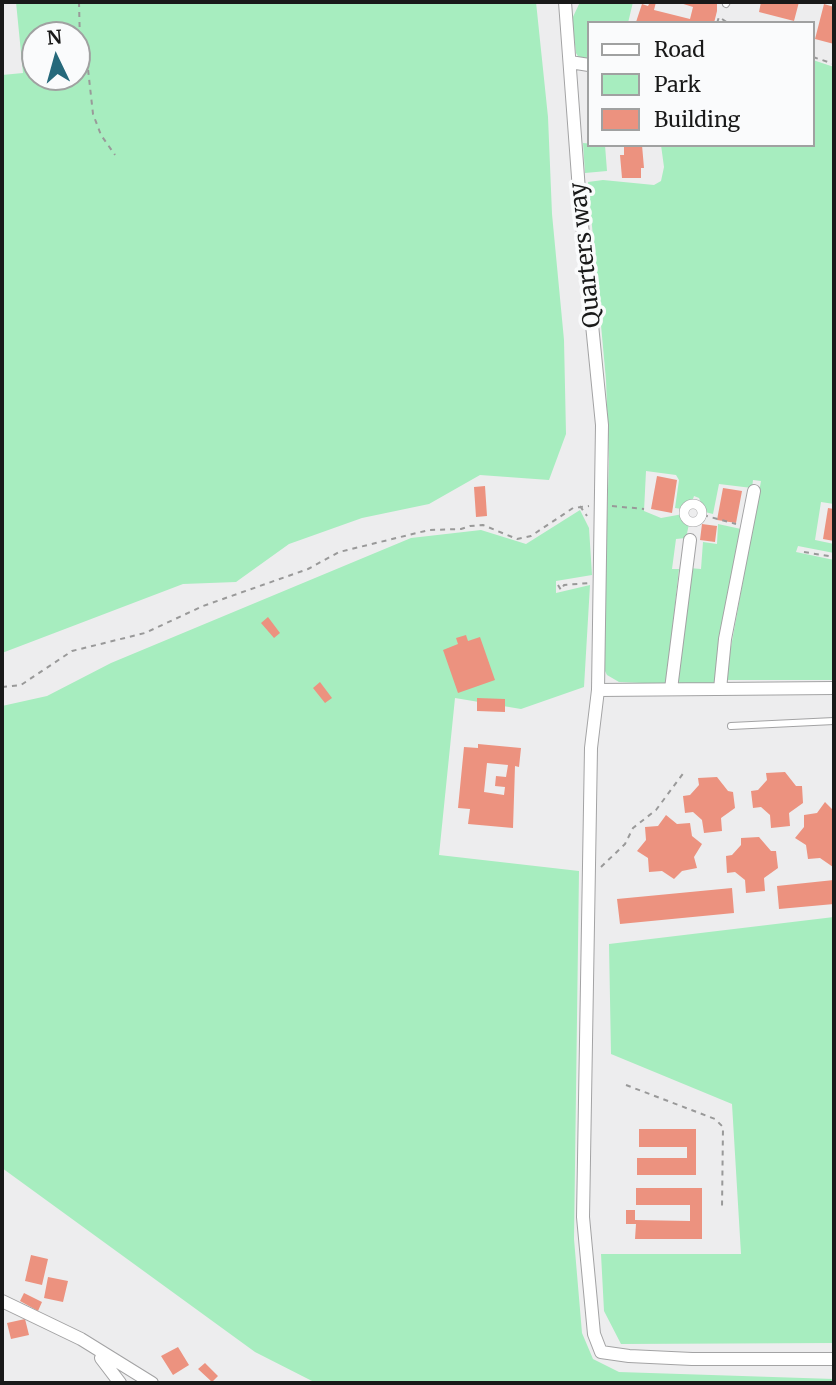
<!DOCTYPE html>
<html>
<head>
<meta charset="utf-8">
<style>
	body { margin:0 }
	#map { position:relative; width:836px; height:1385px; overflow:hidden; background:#ededee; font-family:Merriweather,serif }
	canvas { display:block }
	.frame { position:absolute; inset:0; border:4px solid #191919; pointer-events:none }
	.legend { position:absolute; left:587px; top:21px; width:228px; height:126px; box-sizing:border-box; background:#fafbfc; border:2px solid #a0a1a1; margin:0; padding:9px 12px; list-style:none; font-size:21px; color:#191919 }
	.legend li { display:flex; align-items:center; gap:14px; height:35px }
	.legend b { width:35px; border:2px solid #a0a1a1 }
	.north { position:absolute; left:21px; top:21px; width:70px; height:70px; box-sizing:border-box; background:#fafbfc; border:2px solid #a0a1a1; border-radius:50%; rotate:355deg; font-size:19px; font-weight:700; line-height:28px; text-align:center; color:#191919 }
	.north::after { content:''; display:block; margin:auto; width:24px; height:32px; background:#26697b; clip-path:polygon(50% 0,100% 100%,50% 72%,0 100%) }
</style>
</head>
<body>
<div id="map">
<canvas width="836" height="1385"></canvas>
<div class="frame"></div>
<ul class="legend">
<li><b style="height:9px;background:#fff"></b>Road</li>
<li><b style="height:19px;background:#a7edbf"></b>Park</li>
<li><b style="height:19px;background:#ec927f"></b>Building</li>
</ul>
<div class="north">N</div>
</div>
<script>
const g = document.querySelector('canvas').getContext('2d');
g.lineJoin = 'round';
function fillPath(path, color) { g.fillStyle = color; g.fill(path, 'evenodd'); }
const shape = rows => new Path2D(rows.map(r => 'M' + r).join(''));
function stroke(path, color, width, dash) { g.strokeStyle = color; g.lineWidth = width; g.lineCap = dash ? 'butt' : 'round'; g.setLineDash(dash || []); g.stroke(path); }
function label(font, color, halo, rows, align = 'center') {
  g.font = font + ' Merriweather,serif'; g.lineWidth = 7; g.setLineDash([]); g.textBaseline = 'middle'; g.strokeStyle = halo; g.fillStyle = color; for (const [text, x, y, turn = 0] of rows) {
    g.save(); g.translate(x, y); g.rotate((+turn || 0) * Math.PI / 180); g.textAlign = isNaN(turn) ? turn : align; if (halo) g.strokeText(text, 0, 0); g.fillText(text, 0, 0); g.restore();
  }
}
fillPath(shape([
	[16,2,536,2,548,117,552,214,564,340,566,434,549,480,480,475,429,504,362,518,289,544,236,582,183,584,2,653,2,75,23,73],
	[35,35,77,35,77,77,35,77],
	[580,2,633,2,628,23,589,23,589,62,581,61,576,53,572,19],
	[813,60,834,67,834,504,821,502,815,540,834,544,834,553,798,546,796,552,834,560,833,680,725,680,761,481,753,480,752,488,719,484,713,514,705,512,699,498,694,496,692,502,682,509,675,508,679,480,676,475,646,471,644,511,661,518,683,514,683,521,689,524,686,538,676,539,672,569,679,569,666,684,619,682,607,675,602,665,609,461,606,380,588,182,603,180,654,185,661,181,664,167,661,145,813,145],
	[583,143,605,145,607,171,585,173],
	[580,510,589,528,592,575,556,581,556,593,590,585,584,687,521,709,455,698,439,855,579,871,574,1239,582,1333,593,1359,619,1372,834,1379,834,1383,316,1383,255,1352,2,1168,2,706,47,696,111,663,411,538,481,530,526,544],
	[718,524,741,529,716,684,675,683,689,568,701,569,703,542,717,544],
	[834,917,834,1343,621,1344,604,1311,601,1254,741,1254,732,1104,611,1054,609,944]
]), '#a7edbf');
fillPath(shape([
	[650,2,656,2,654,10,690,19,693,7,677,2,717,2,717,11,714,23,636,22,642,4,648,6],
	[761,2,799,2,794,21,759,12],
	[824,4,834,7,834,44,815,39],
	[624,145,642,145,644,168,641,168,641,178,622,178,620,155,624,155],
	[657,476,677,480,672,513,651,509],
	[485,486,487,516,476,517,474,487],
	[723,488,742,491,736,523,717,520],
	[828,508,834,509,834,541,823,539],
	[702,524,717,526,715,542,700,540],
	[268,617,280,633,274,638,261,623],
	[466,635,468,641,480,637,495,680,458,693,443,650,458,644,456,638],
	[320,682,332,698,325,703,313,688],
	[477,698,505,699,505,712,477,711],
	[478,744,521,748,519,767,515,766,513,828,468,824,470,809,458,808,464,747,478,748],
	[487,763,508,765,506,777,496,776,495,786,505,787,504,795,484,792],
	[785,772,796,786,802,786,803,803,789,813,790,826,771,828,770,815,761,807,753,808,751,791,758,790,767,780,766,773],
	[717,777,728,791,733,792,735,808,721,818,722,831,704,833,702,820,693,812,685,813,683,796,690,795,699,785,698,778],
	[825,802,834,811,833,867,820,858,808,859,806,845,795,838,804,827,804,815,817,813],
	[666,815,677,824,690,823,692,836,702,844,694,857,697,868,682,871,674,879,662,871,649,872,648,858,637,851,646,840,645,827,658,826],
	[759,837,771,851,776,851,778,868,764,878,765,891,746,893,745,880,735,872,727,873,726,856,732,855,741,845,741,838],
	[834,880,834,904,779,909,777,886],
	[732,888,734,913,620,924,617,899],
	[639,1129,696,1129,696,1175,637,1175,637,1158,687,1158,687,1147,639,1147],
	[636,1188,702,1188,702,1239,635,1239,636,1224,626,1224,626,1210,635,1210,635,1220,690,1221,690,1205,636,1205],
	[31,1255,48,1259,42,1285,25,1281],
	[48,1277,68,1281,63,1302,44,1298],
	[24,1293,42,1302,38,1311,20,1301],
	[25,1319,29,1335,11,1339,7,1323],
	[178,1347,189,1365,173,1375,161,1356],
	[205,1363,218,1376,212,1382,198,1369]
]), '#ec927f');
const service = shape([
	[726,4,727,2],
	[731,726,834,721]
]);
const pedestrian = shape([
	'684 513a9 9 0 1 1 18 0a9 9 0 1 1-18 0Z'
]);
const minor = shape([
	[565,2,580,204,602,425,598,690,834,688],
	[570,62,589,65],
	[671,689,690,540],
	[720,689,725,639,754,491],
	[598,690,591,748,583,1217,594,1334,601,1352,629,1356,692,1359,834,1359],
	[2,1301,81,1339,152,1383],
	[101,1358,120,1383]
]);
stroke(service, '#a3a3a4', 8);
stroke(pedestrian, '#a3a3a4', 10);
stroke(minor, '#a3a3a4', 14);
stroke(shape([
	[79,2,80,43,86,51,93,114,101,135,115,155],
	[717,23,719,17,728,23],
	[813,57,834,64],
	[580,506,587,516],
	[612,506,644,509],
	[703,515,736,524],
	[804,552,834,557],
	[558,585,561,590,564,585,589,583],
	[2,687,21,685,72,651,145,633,203,606,308,569,339,552,429,530,461,529,470,526,483,525,517,539,531,536,573,508,589,506],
	[601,867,625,844,633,828,656,810,685,771],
	[626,1085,715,1119,723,1127,722,1208]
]), '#999', 2, [5, 5]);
stroke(service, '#fff', 6);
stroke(pedestrian, '#fff', 9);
stroke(minor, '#fff', 12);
label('23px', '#191919', '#fafbfc', [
	["Quarters way",586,255,-96]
]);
</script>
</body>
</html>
